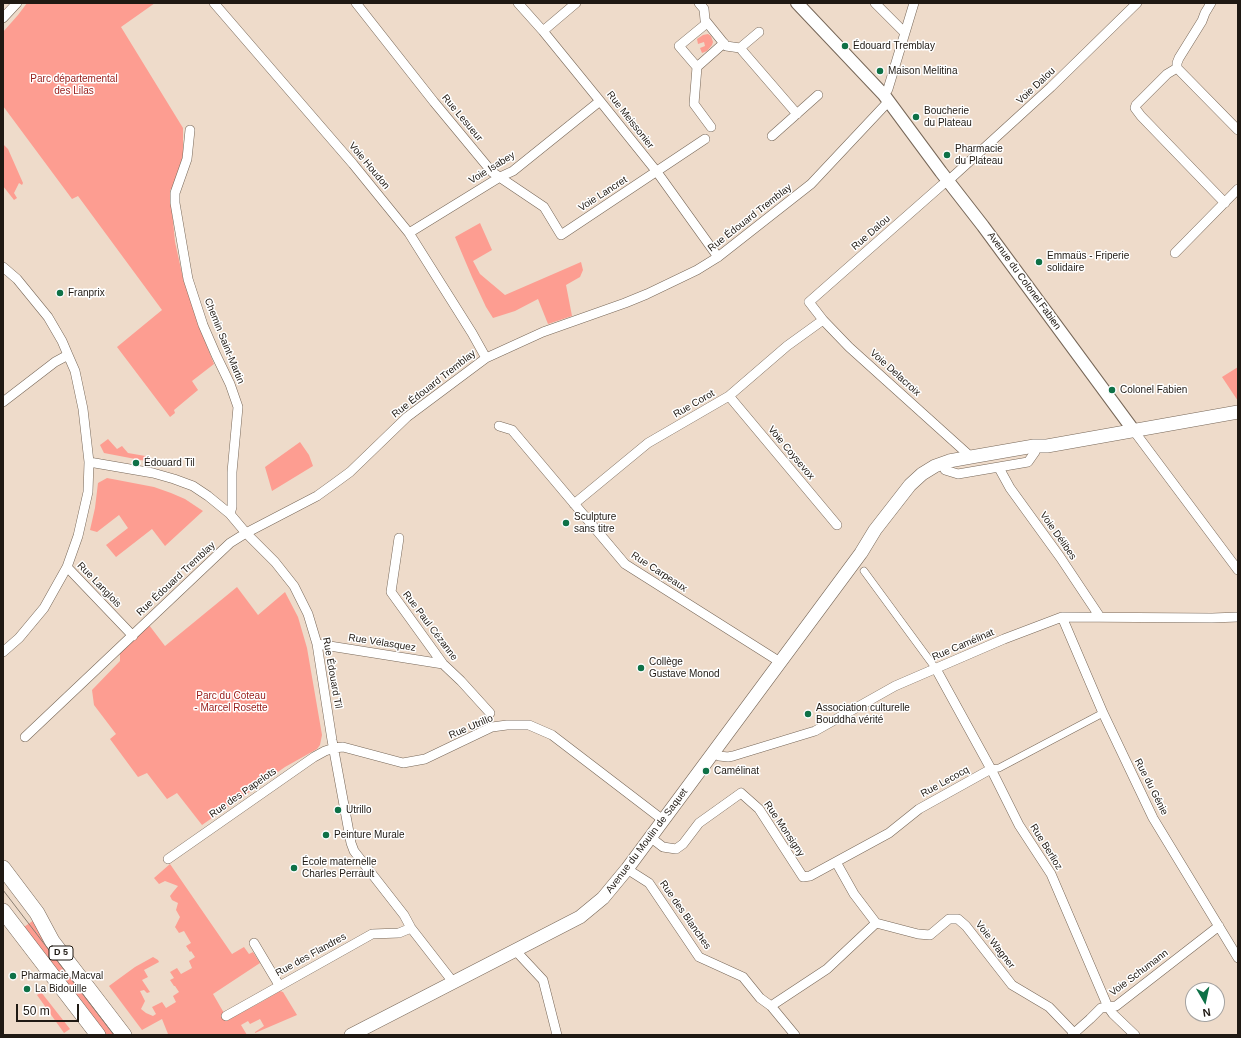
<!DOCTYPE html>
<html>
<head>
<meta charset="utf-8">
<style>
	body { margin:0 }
	#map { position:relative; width:1241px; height:1038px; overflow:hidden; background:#eedbca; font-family:Arial,sans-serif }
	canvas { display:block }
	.frame { position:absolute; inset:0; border:4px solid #1f1913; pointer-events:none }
	.north { position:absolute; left:1185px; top:982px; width:40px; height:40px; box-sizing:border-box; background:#fff; border:1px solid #a5a3a1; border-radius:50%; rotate:171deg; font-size:11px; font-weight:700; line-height:16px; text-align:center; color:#1f1913 }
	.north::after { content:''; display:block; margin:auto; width:14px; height:18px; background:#0e7147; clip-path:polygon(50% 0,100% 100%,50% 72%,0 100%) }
	.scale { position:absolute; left:16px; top:1004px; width:63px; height:18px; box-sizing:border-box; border:2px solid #1f1913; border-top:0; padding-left:5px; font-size:12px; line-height:14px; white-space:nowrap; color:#1f1913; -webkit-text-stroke:3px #fff; paint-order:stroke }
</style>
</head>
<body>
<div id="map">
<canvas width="1241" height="1038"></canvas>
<div class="frame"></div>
<div class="north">N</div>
<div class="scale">50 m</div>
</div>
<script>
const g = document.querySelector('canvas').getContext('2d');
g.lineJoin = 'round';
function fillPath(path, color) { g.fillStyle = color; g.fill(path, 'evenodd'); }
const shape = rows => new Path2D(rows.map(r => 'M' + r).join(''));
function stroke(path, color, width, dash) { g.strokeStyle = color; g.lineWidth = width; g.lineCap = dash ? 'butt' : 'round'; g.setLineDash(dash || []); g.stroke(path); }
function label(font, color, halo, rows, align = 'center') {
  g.font = font + ' Arial,sans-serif'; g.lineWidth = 3; g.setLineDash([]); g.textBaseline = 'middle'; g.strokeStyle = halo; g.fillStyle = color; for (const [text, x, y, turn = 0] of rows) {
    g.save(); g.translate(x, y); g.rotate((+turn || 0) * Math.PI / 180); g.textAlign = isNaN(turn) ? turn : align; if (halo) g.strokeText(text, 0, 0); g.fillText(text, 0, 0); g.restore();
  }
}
fillPath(shape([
	[27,3,155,3,121,27,183,128,183,158,173,188,170,190,175,242,183,278,199,326,214,364,192,381,198,390,174,410,175,413,170,417,117,347,162,310,78,196,72,199,3,106,3,32,18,15],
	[708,34,711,36,713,42,712,45,707,51,702,53,700,48,705,46,704,42,698,44,697,39,703,35],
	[3,144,8,149,23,183,22,185,19,183,14,193,17,198,14,200,3,186],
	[480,223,492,250,473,261,480,274,505,295,581,262,583,270,580,277,566,285,572,316,548,324,538,299,515,311,493,318,486,307,472,277,455,237],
	[1238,367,1238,401,1222,377],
	[108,439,117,449,122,446,128,453,151,457,151,462,104,453,100,445],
	[300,442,309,455,313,466,272,491,265,467],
	[107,478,154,487,171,493,185,499,203,511,165,546,152,529,116,557,106,545,128,528,119,515,97,532,90,530,95,508,98,483],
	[237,587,258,615,285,592,298,617,307,648,322,735,320,745,317,749,285,767,202,825,177,793,167,799,147,773,138,777,110,739,116,734,94,705,92,690,120,661,120,651,149,625,165,646],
	[170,864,232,954,244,947,249,954,253,952,260,963,213,994,228,1020,263,1001,280,991,283,992,297,1015,255,1033,255,1032,264,1026,260,1019,250,1024,248,1021,241,1025,247,1035,238,1035,237,1034,234,1035,171,1035,168,1034,162,1019,142,1030,109,986,135,967,153,957,158,960,159,962,144,970,148,977,142,980,150,992,147,993,144,990,140,991,145,1001,141,1009,146,1013,153,1016,156,1014,152,1007,162,1002,166,1008,176,1002,173,996,179,992,175,986,174,986,170,980,174,978,170,972,177,968,181,974,192,968,189,961,195,957,191,951,190,952,186,946,191,943,184,931,179,933,175,927,180,917,176,910,178,903,172,900,170,896,173,892,178,886,165,881,159,884,154,878],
	[37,918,120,1035,103,1035,21,929],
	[41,992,70,1029,64,1033,37,995]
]), '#fd9d91');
const pedestrian = shape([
	[864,571,936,669],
	[991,769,999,768,1103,713]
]);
const minor = shape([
	[214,3,353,164,409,233,472,333,486,358],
	[356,3,434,102,492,172,544,207,561,235,705,139],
	[518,3,543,31,600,101,657,172,718,257],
	[699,3,704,9,705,20,726,46,740,48,797,114],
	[875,3,905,33],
	[3,18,17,3],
	[707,23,679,46,697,67,724,43],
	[543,31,576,3],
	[740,48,759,32],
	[697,67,694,104,711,127],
	[1177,68,1167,74,1136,105,1135,108,1141,116,1225,203],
	[1177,68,1238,130],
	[1177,68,1177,63,1179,58,1202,21,1205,13,1211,3],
	[884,95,888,89,914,3],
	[190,130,187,159,175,193,175,203,188,279,203,325,216,355,230,384,238,407,232,472,232,507,230,514],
	[772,136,818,95],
	[409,233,500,177,513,171,600,101],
	[1175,253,1238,189],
	[3,267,17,279,48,317,62,341,68,355,75,371,83,409,89,462,88,492,78,536,67,567,44,608,19,638,3,652],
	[729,396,837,525],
	[3,402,55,362,68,355],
	[499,426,512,430,625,564,780,662],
	[1134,431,1238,570],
	[971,457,849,347,823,320,809,302,942,185,948,181,1051,87,1137,3],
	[89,462,153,473,174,479,193,486,208,496,230,514,246,533,275,562,294,586,308,614,317,644,332,740,351,843,354,851,404,915,411,928,453,982],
	[999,468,1010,488,1060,557,1100,617],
	[945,470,958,474,1028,462,1035,452],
	[574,504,648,443,729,396,787,346,823,320],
	[399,538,391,592,443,664,461,681,490,713],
	[67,567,133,636],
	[1062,617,1103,713,1153,818,1238,958],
	[317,644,443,664],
	[936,669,991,769,1019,825,1051,874,1108,1007,1113,1014,1135,1035],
	[25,737,230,543,246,533,317,496,335,483,350,472,407,417,486,358,543,332,625,303,647,294,697,270,718,257,811,184,888,102],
	[713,752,719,756,728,757,733,756,815,731,895,686,1004,639,1062,617,1212,618,1238,617],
	[650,837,663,847,676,849,683,844,699,823,741,793,759,809,803,877,810,876,889,833,919,809,991,769],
	[168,859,314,757,325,751,334,748,343,747,403,763,425,759,492,727,507,725,529,725,552,735,663,820],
	[836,862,854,894,876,923],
	[627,869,649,883,699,957,743,977,760,998,771,1006,795,1035],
	[254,943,279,985],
	[515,950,543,980,557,1035],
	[771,1006,827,969,876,923,918,934,930,935,949,919,958,919,966,926,1012,985,1049,1007,1074,1033],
	[226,1016,372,934,399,933,411,928],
	[1072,1035,1090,1019,1101,1008,1116,1006,1219,926]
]);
const tertiary = shape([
	[797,3,884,95,941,172,983,226,1134,431]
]);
const secondary = shape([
	[351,1035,580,917,603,898,627,869,861,553,875,530,910,485,922,474,935,466,949,461,971,457,1034,446,1047,446,1238,412]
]);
const primary = shape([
	[3,868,37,913,52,941,124,1035],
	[3,911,98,1035]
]);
stroke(pedestrian, '#776758', 8);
stroke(minor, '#776758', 10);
stroke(tertiary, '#776758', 14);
stroke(secondary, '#776758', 14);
stroke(primary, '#776758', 16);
stroke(pedestrian, '#fff', 7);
stroke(minor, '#fff', 9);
stroke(tertiary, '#fff', 12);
stroke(secondary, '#fff', 13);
stroke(primary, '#fff', 15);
stroke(shape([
	[3,890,114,1035]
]), '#897d71', 1);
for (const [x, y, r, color] of [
	[845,46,4,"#0e7147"],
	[880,71,4,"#0e7147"],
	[916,117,4,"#0e7147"],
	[947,155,4,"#0e7147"],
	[1039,262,4,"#0e7147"],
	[60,293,4,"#0e7147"],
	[1112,390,4,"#0e7147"],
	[136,463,4,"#0e7147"],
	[566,523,4,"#0e7147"],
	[641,668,4,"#0e7147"],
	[808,714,4,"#0e7147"],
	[706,771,4,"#0e7147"],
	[338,810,4,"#0e7147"],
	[326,835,4,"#0e7147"],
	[294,868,4,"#0e7147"],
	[13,976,4,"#0e7147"],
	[27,989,4,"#0e7147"]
]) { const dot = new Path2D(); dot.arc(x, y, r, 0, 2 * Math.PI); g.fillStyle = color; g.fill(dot); stroke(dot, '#fff', 1.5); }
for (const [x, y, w] of [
	[61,953,24]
]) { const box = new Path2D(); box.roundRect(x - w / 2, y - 7, w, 14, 3); g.fillStyle = '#fff'; g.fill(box); stroke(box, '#1f1913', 1); }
label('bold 9px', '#1f1913', null, [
	["D 5",61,953]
]);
label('10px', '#1f1913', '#fff', [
	["Édouard Tremblay",853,46],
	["Maison Melitina",888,71],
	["Boucherie",924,111],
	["du Plateau",924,123],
	["Pharmacie",955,149],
	["du Plateau",955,161],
	["Emmaüs - Friperie",1047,256],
	["solidaire",1047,268],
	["Franprix",68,293],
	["Colonel Fabien",1120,390],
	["Édouard Til",144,463],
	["Sculpture",574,517],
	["sans titre",574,529],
	["Collège",649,662],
	["Gustave Monod",649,674],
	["Association culturelle",816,708],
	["Bouddha vérité",816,720],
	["Camélinat",714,771],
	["Utrillo",346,810],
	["Peinture Murale",334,835],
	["École maternelle",302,862],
	["Charles Perrault",302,874],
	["Pharmacie Macval",21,976],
	["La Bidouille",35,989]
], 'left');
label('10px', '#961a17', '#fff', [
	["Parc départemental",74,79],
	["des Lilas",74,91],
	["Parc du Coteau",231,696],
	["- Marcel Rosette",231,708]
]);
label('10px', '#1f1913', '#fff', [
	["Voie Dalou",1036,86,-43],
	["Rue Lesueur",462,118,50],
	["Rue Meissonier",630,120,52],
	["Voie Houdon",369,166,50],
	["Voie Isabey",492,168,-32],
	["Voie Lancret",603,194,-33],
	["Rue Édouard Tremblay",750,218,-38],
	["Rue Dalou",871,233,-41],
	["Avenue du Colonel Fabien",1024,281,54],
	["Chemin Saint-Martin",224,341,68],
	["Voie Delacroix",895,373,42],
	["Rue Édouard Tremblay",434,384,-38],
	["Rue Corot",694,404,-30],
	["Voie Coysevox",791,453,50],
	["Voie Délibes",1058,536,55],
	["Rue Carpeaux",659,572,33],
	["Rue Édouard Tremblay",176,579,-43],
	["Rue Langlois",99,585,46],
	["Rue Paul Cézanne",430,626,53],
	["Rue Vélasquez",382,643,9],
	["Rue Camélinat",963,645,-23],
	["Rue Édouard Til",332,673,80],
	["Rue Utrillo",471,727,-23],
	["Rue Lecocq",945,782,-29],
	["Rue du Génie",1151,787,63],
	["Rue des Papelots",243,793,-35],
	["Rue Monsigny",784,829,56],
	["Avenue du Moulin de Saquet",647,841,-53],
	["Rue Berlioz",1046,847,58],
	["Rue des Blanches",685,915,55],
	["Voie Wagner",995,945,52],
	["Rue des Flandres",311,955,-29],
	["Voie Schumann",1139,973,-37]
]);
</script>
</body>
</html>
